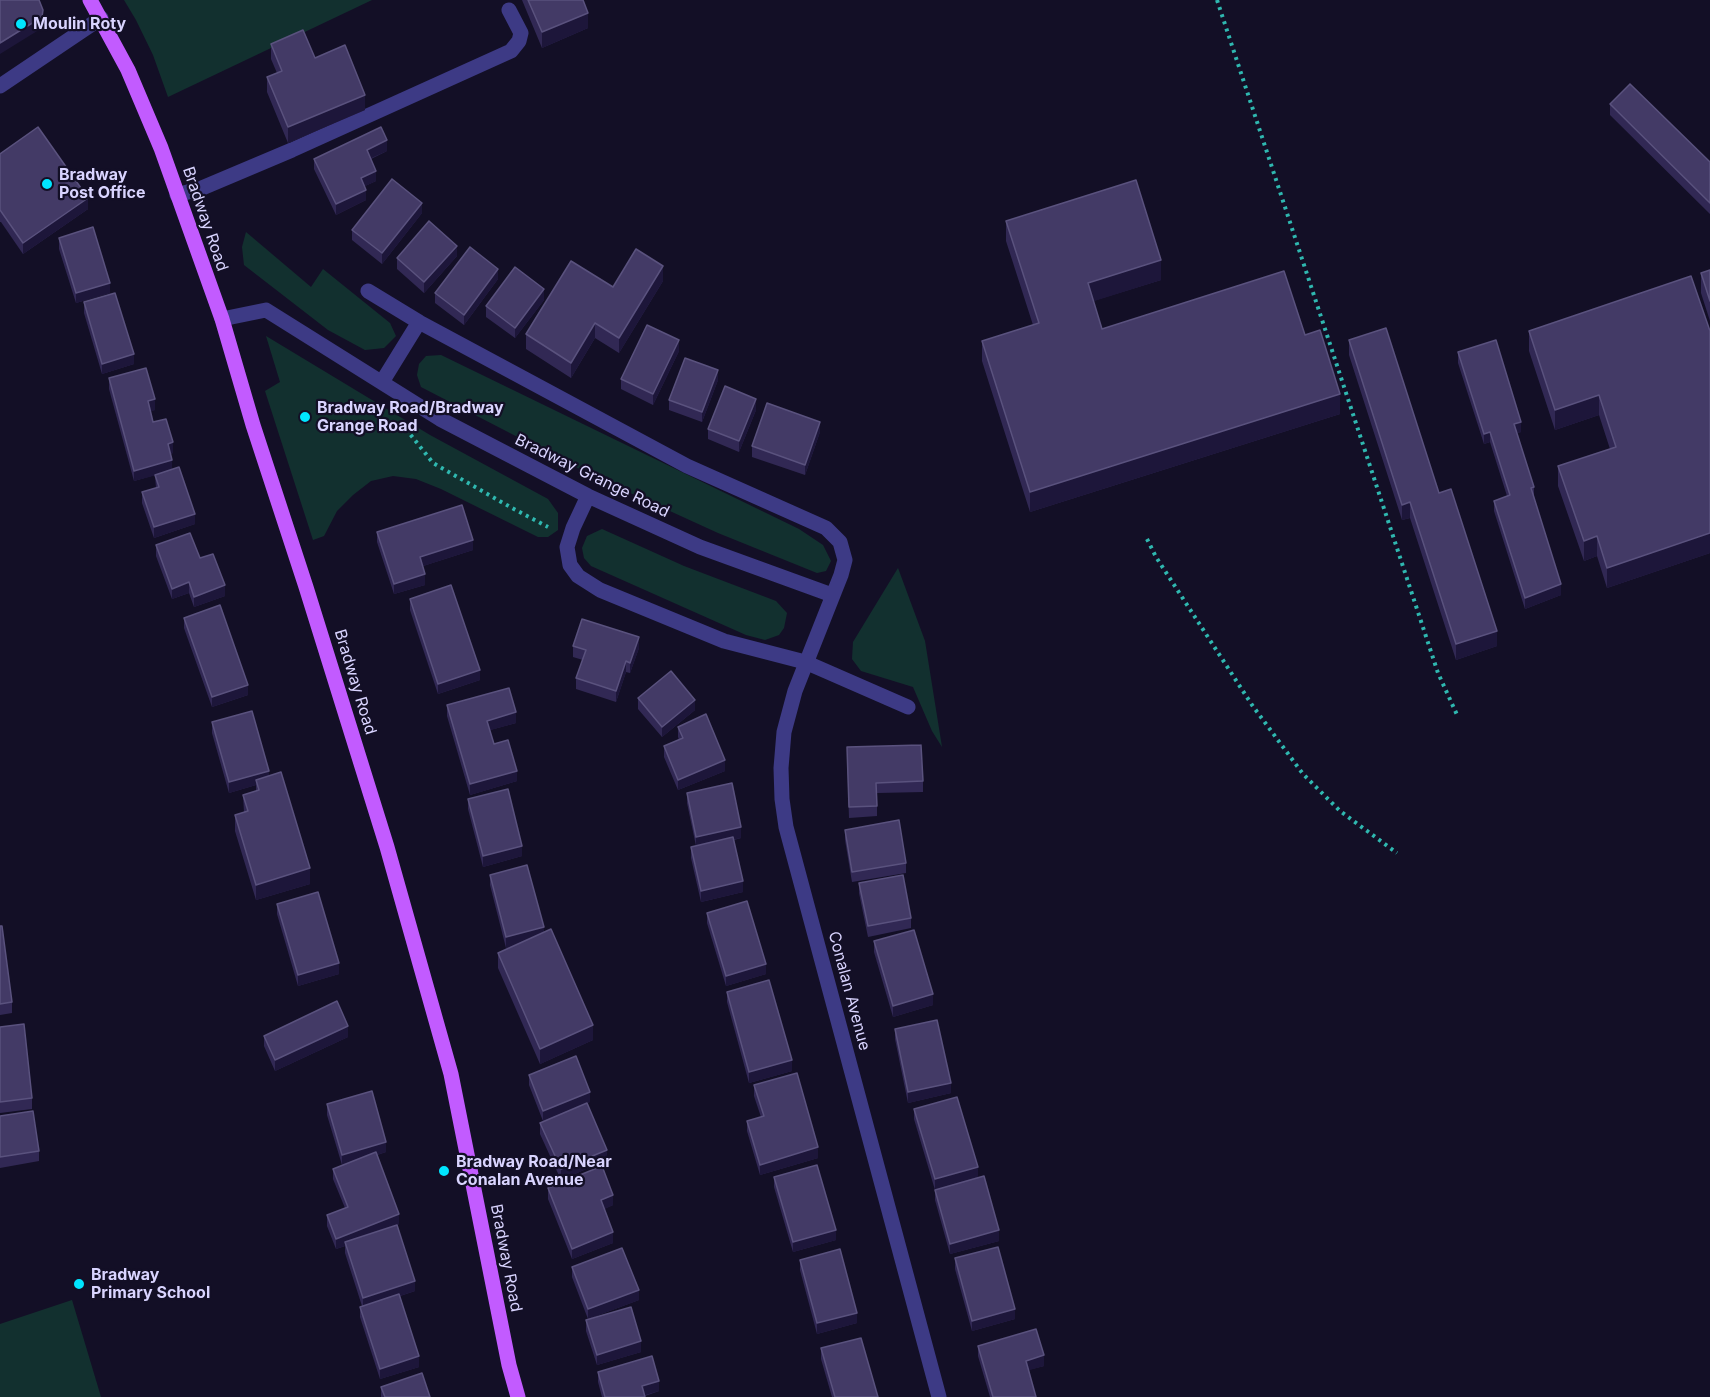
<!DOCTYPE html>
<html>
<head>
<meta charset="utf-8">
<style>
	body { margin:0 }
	canvas { display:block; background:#130f26 }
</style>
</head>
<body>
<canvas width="1710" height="1397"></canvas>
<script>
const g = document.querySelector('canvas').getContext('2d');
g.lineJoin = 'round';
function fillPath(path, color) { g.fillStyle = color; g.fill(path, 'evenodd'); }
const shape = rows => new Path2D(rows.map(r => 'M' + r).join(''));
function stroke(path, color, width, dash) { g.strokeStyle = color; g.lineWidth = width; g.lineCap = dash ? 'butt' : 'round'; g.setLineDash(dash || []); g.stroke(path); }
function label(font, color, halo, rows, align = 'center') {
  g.font = font + ' Inter,sans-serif'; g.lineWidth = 4.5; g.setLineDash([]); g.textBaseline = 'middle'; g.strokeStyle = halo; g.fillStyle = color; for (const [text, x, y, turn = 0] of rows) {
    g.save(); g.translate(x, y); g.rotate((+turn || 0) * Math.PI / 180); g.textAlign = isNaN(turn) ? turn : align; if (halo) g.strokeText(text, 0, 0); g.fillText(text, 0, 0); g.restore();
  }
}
fillPath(shape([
	[124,0,372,0,168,97,153,55,136,20],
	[246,232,311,287,323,269,390,323,396,336,384,348,365,350,328,330,244,265,242,247],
	[266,336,430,435,548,499,558,513,558,530,548,537,538,537,441,489,416,479,393,476,371,481,353,495,337,511,324,536,313,540,265,391,280,382],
	[441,355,799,529,823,545,831,561,826,571,817,573,718,533,591,475,421,387,417,375,419,364,426,356],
	[602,529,684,566,776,601,787,613,784,628,779,635,765,640,746,635,591,566,584,558,582,548,587,536],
	[898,568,925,641,942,747,932,731,913,687,861,671,852,659,853,642],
	[72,1300,101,1397,0,1397,0,1324]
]), '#12302f');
stroke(shape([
	[1217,0,1438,673,1458,717],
	[406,429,433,463,512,508,548,527],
	[1147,539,1156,557,1252,705,1303,774,1340,811,1397,853]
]), '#2fb8b0', 4, [3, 4.5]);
stroke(shape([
	[0,86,101,18],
	[177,195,202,188,292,150,511,51,519,41,521,33,509,10],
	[368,291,419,322,687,466,826,528,840,542,845,560,841,575,795,691,784,732,781,768,782,799,786,827,939,1397],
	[222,319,266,310,440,419,588,496,700,547,832,595],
	[382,382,419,322],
	[588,496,573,528,567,547,570,565,578,576,600,590,724,641,805,662,908,707]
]), '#3d3a85', 15);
stroke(shape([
	[90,0,128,70,161,148,222,319,253,425,306,587,387,847,451,1074,509,1365,518,1397]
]), '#c25bff', 15);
fillPath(shape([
	[522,0,583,0,588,28,542,48],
	[271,44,315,58,365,110,288,143,267,92,267,77,277,73,271,59],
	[1610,104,1710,162,1710,214,1610,115],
	[387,151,371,159,376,181,365,186,366,200,336,215,314,169,314,159],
	[0,154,88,209,23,254,1,222,0,222],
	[422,213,382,264,352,240,352,230],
	[1006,221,1161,280,1093,301,1102,329,1305,335,1340,414,1030,512,982,361,982,341,1033,325,1006,241],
	[59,238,110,293,76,303,59,249],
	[457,256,424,293,397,269,397,258],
	[1710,270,1710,321,1701,293,1701,273],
	[498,279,464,325,435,303,435,293],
	[663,281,619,353,595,338,571,378,526,349,526,334,613,287],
	[544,300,515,338,486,317,486,306],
	[84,302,134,364,102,374,84,313],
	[1529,331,1710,331,1710,553,1607,588,1597,556,1584,561,1558,486,1558,466,1610,449,1599,415,1555,430,1529,351],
	[1349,340,1439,493,1497,646,1456,660,1410,518,1402,520,1349,355],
	[679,351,653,405,621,389,621,379],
	[1458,352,1521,432,1517,433,1534,487,1534,497,1561,595,1525,609,1494,511,1494,501,1507,496,1490,442,1484,444,1458,363],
	[109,378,155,410,150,411,153,422,173,453,170,454,172,469,195,524,154,538,142,503,142,492,156,488,155,475,134,481,109,389],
	[718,380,702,422,669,410,669,400],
	[756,410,739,452,708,439,708,429],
	[820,432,805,475,752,457,752,446],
	[377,532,473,550,423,566,425,585,394,594,377,542],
	[156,545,200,558,225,596,194,607,189,593,172,599,156,556],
	[410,599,480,680,438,694,410,610],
	[184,618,248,695,212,707,184,628],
	[573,646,639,648,630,673,626,672,616,702,576,689,576,678,583,660,573,657],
	[638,698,695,710,662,737,638,709],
	[447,705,516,723,490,730,494,744,517,781,470,795,447,716],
	[212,722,269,776,310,884,256,900,235,831,235,815,244,812,243,795,256,791,256,785,229,793,212,733],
	[678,727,725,771,678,790,664,757,664,746,679,740,678,737],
	[847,758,923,781,923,792,877,793,877,816,849,818],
	[687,793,741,838,734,840,743,892,701,902,691,858,691,847,696,846,687,803],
	[468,799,522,856,483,867,468,809],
	[845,830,906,863,906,873,852,882,845,840],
	[490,875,544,932,593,1040,540,1064,498,968,498,953,513,946,506,948,490,885],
	[859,883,911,918,911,928,868,937,859,893],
	[277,904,339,974,298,986,277,914],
	[707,913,766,974,726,986,707,923],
	[0,926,12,1002,12,1013,0,1015],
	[874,941,933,1005,893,1017,874,952],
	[727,992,792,1071,749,1083,727,1002],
	[0,1027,32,1098,32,1109,0,1113],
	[895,1029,951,1093,908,1103,895,1039],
	[264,1036,348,1037,275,1071,264,1046],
	[529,1075,590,1102,587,1103,607,1160,561,1180,540,1134,540,1123,569,1111,543,1121,529,1085],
	[754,1085,818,1158,760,1175,747,1131,747,1121,761,1117,754,1096],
	[327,1104,386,1152,377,1155,399,1224,397,1225,415,1291,400,1296,419,1367,380,1379,360,1317,360,1307,362,1306,345,1253,345,1246,336,1249,327,1226,327,1215,345,1208,333,1179,333,1169,342,1165,327,1115],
	[914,1109,978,1177,935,1190,914,1119],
	[0,1116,39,1151,39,1161,0,1168],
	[774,1177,836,1240,793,1252,774,1187],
	[548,1188,613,1205,604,1209,613,1243,572,1259,548,1199],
	[935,1190,999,1241,950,1254,935,1200],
	[955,1258,1015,1319,972,1331,955,1269],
	[800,1260,857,1323,817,1334,800,1270],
	[572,1267,639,1300,588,1319,572,1277],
	[586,1320,641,1352,597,1365,586,1331],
	[978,1346,1044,1366,1028,1370,1036,1397,990,1397,978,1356],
	[821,1348,878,1397,832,1397,821,1359],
	[598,1372,659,1391,645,1396,645,1397,602,1397,598,1382],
	[381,1387,430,1397,381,1397]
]), '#312854');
fillPath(shape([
	[43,10,43,20,42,28,0,54,0,43],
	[588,13,588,28,542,48,542,32],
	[365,95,365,110,288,143,288,127],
	[387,140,387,151,367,160,367,150],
	[376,171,376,181,361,188,361,178],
	[366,190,366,200,336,215,336,204],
	[88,198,88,209,23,254,23,243],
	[422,203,422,213,382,264,382,253],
	[457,246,457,256,424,293,424,282],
	[1161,260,1161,280,1088,303,1088,283],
	[663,266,663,281,619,353,619,338],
	[498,269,498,279,464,325,464,315],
	[110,283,110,293,76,303,76,293],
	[544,289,544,300,515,338,515,328],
	[595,323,595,338,571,378,571,363],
	[679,340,679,351,653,405,653,394],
	[134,354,134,364,102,374,102,364],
	[718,370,718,380,702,422,702,412],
	[1340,394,1340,414,1030,512,1030,492],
	[1599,395,1599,415,1555,430,1555,410],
	[155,399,155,410,148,412,148,401],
	[756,399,756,410,739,452,739,441],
	[820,422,820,432,805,475,805,465],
	[1521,422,1521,432,1514,434,1514,424],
	[1490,432,1490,442,1484,444,1484,434],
	[173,442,173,453,168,454,168,444],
	[172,460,172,471,134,481,134,471],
	[1410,502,1410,518,1402,520,1402,505],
	[195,514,195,524,154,538,154,527],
	[1710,533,1710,553,1607,588,1607,568],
	[1597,536,1597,556,1584,561,1584,541],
	[473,540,473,550,420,567,420,557],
	[425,574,425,585,394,594,394,584],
	[189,582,189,593,172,599,172,589],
	[1561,584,1561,595,1525,609,1525,598],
	[225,585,225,596,194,607,194,597],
	[1497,631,1497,646,1456,660,1456,644],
	[639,637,639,648,630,673,630,663],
	[626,661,626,672,616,702,616,691],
	[480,670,480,680,438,694,438,684],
	[248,685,248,695,212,707,212,697],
	[695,700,695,710,662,737,662,727],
	[516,712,516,723,487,731,487,721],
	[725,760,725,771,678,790,678,780],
	[269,771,269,782,256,780,256,785,229,793,229,782],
	[517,771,517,781,470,795,470,784],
	[741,827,741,838,696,848,696,837],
	[522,846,522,856,483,867,483,856],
	[310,868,310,884,256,900,256,885],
	[743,881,743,892,701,902,701,891],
	[544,927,544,938,506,948,506,937],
	[339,963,339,974,298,986,298,975],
	[766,964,766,974,726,986,726,976],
	[933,994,933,1005,893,1017,893,1006],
	[593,1025,593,1040,540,1064,540,1049],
	[348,1026,348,1037,275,1071,275,1060],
	[792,1060,792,1071,749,1083,749,1072],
	[951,1083,951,1093,908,1103,908,1092],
	[590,1092,590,1102,543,1121,543,1111],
	[386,1142,386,1152,342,1166,342,1155],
	[818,1147,818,1158,760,1175,760,1165],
	[607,1150,607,1160,561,1180,561,1169],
	[978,1167,978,1177,935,1190,935,1179],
	[613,1195,613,1205,601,1211,601,1200],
	[399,1214,399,1224,346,1245,345,1242,345,1246,336,1249,336,1239],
	[836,1230,836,1240,793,1252,793,1242],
	[999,1230,999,1241,950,1254,950,1244],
	[613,1232,613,1243,572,1259,572,1249],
	[415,1281,415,1291,363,1308,363,1298],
	[639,1290,639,1300,588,1319,588,1309],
	[1015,1309,1015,1319,972,1331,972,1321],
	[857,1313,857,1323,817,1334,817,1323],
	[641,1341,641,1352,597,1365,597,1355],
	[1044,1355,1044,1366,1026,1371,1026,1361],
	[419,1356,419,1367,380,1379,380,1369],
	[659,1381,659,1391,642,1396,642,1386]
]), '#1d163a');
const building = shape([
	[0,0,39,0,43,10,42,17,0,43,0,0],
	[528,0,583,0,588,13,542,32,528,0],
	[303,30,315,58,345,45,365,95,288,127,267,77,282,71,271,44,303,30],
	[1630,84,1710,162,1710,203,1610,104,1630,84],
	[38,127,88,198,23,243,0,210,0,154,38,127],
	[381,127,387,140,367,150,376,171,361,178,366,190,336,204,314,159,381,127],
	[392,179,422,203,382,253,352,230,392,179],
	[1136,180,1161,260,1088,283,1102,329,1284,271,1305,335,1320,330,1340,394,1030,492,982,341,1039,323,1006,221,1136,180],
	[429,221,457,246,424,282,397,258,429,221],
	[93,227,110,283,76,293,59,238,93,227],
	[470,247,498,269,464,315,435,293,470,247],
	[636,249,663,266,619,338,595,323,571,363,526,334,571,261,613,287,636,249],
	[515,267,544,289,515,328,486,306,515,267],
	[1710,270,1710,301,1701,273,1710,270],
	[1691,276,1710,331,1710,533,1607,568,1597,536,1584,541,1558,466,1616,447,1599,395,1555,410,1529,331,1691,276],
	[115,293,134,354,102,364,84,302,115,293],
	[647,325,679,340,653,394,621,379,647,325],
	[1386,328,1439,493,1451,489,1497,631,1456,644,1410,502,1402,505,1349,340,1386,328],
	[1496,340,1521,422,1514,424,1534,487,1531,488,1561,584,1525,598,1494,501,1510,495,1490,432,1484,434,1458,352,1496,340],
	[685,358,718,370,702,412,669,400,685,358],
	[146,368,155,399,148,401,153,422,166,419,173,442,168,444,172,460,134,471,109,378,146,368],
	[725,386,756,399,739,441,708,429,725,386],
	[767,403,820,422,805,465,752,446,767,403],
	[179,467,195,514,154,527,142,492,159,487,155,475,179,467],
	[462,505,473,540,420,557,425,574,394,584,377,532,462,505],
	[190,533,200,558,213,554,225,585,194,597,189,582,172,589,156,545,190,533],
	[451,585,480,670,438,684,410,599,451,585],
	[220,605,248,685,212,697,184,618,220,605],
	[582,619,639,637,630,663,626,661,616,691,576,678,586,650,573,646,582,619],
	[671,671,695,700,662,727,638,698,671,671],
	[509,688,516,712,487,721,494,744,508,740,517,771,470,784,447,705,509,688],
	[252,711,269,771,229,782,212,722,252,711],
	[706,714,725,760,678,780,664,746,683,738,678,727,706,714],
	[921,745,923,781,876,783,877,806,849,807,847,747,921,745],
	[281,772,310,868,256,885,235,815,248,811,243,795,259,790,256,780,281,772],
	[732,783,741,827,696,837,687,793,732,783],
	[508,789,522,846,483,856,468,799,508,789],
	[899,820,906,863,852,872,845,830,899,820],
	[733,837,743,881,701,891,691,847,733,837],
	[527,865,544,927,506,937,490,875,527,865],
	[903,875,911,918,868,926,859,883,903,875],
	[318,892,339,963,298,975,277,904,318,892],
	[747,901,766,964,726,976,707,913,747,901],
	[0,926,2,926,12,1002,0,1004,0,926],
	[551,929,593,1025,540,1049,498,953,551,929],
	[914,930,933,994,893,1006,874,941,914,930],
	[769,980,792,1060,749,1072,727,992,769,980],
	[337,1001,348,1026,275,1060,264,1036,337,1001],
	[937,1020,951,1083,908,1092,895,1029,937,1020],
	[24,1024,32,1098,0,1102,0,1027,24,1024],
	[576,1056,590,1092,543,1111,529,1075,576,1056],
	[797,1073,818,1147,760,1165,747,1121,764,1116,754,1085,797,1073],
	[372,1091,386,1142,342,1155,327,1104,372,1091],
	[957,1097,978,1167,935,1179,914,1109,957,1097],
	[587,1103,607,1150,561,1169,540,1123,587,1103],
	[33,1111,39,1151,0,1157,0,1116,33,1111],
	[376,1152,399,1214,336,1239,327,1215,348,1207,333,1169,376,1152],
	[817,1165,836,1230,793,1242,774,1177,817,1165],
	[602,1166,613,1195,601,1200,613,1232,572,1249,548,1188,602,1166],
	[984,1176,999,1230,950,1244,935,1190,984,1176],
	[397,1225,415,1281,363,1298,345,1242,397,1225],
	[998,1247,1015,1309,972,1321,955,1258,998,1247],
	[622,1248,639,1290,588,1309,572,1267,622,1248],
	[840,1249,857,1313,817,1323,800,1260,840,1249],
	[399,1294,419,1356,380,1369,360,1307,399,1294],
	[631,1307,641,1341,597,1355,586,1320,631,1307],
	[1036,1329,1044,1355,1026,1361,1036,1397,993,1397,978,1346,1036,1329],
	[861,1338,878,1397,835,1397,821,1348,861,1338],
	[652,1356,659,1381,642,1386,645,1397,605,1397,598,1372,652,1356],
	[422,1373,430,1397,385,1397,381,1387,422,1373]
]);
fillPath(building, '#433a66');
stroke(building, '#5a527e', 1.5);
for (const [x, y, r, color] of [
	[21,24,6,"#00e5ff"],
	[47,184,6,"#00e5ff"],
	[305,417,6,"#00e5ff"],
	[444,1171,6,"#00e5ff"],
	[79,1284,6,"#00e5ff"]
]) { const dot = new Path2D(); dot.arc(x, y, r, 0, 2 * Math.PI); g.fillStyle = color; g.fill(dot); stroke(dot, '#130f26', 2); }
label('bold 16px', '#d9d4ff', '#130f26', [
	["Moulin Roty",33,24],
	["Bradway",59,175],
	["Post Office",59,193],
	["Bradway Road/Bradway",317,408],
	["Grange Road",317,426],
	["Bradway Road/Near",456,1162],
	["Conalan Avenue",456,1180],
	["Bradway",91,1275],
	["Primary School",91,1293]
], 'left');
label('16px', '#d9d4ff', '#130f26', [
	["Bradway Road",205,219,71],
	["Bradway Grange Road",592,476,26],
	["Bradway Road",355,682,73],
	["Conalan Avenue",849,991,75],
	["Bradway Road",506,1258,79]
]);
</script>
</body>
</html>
